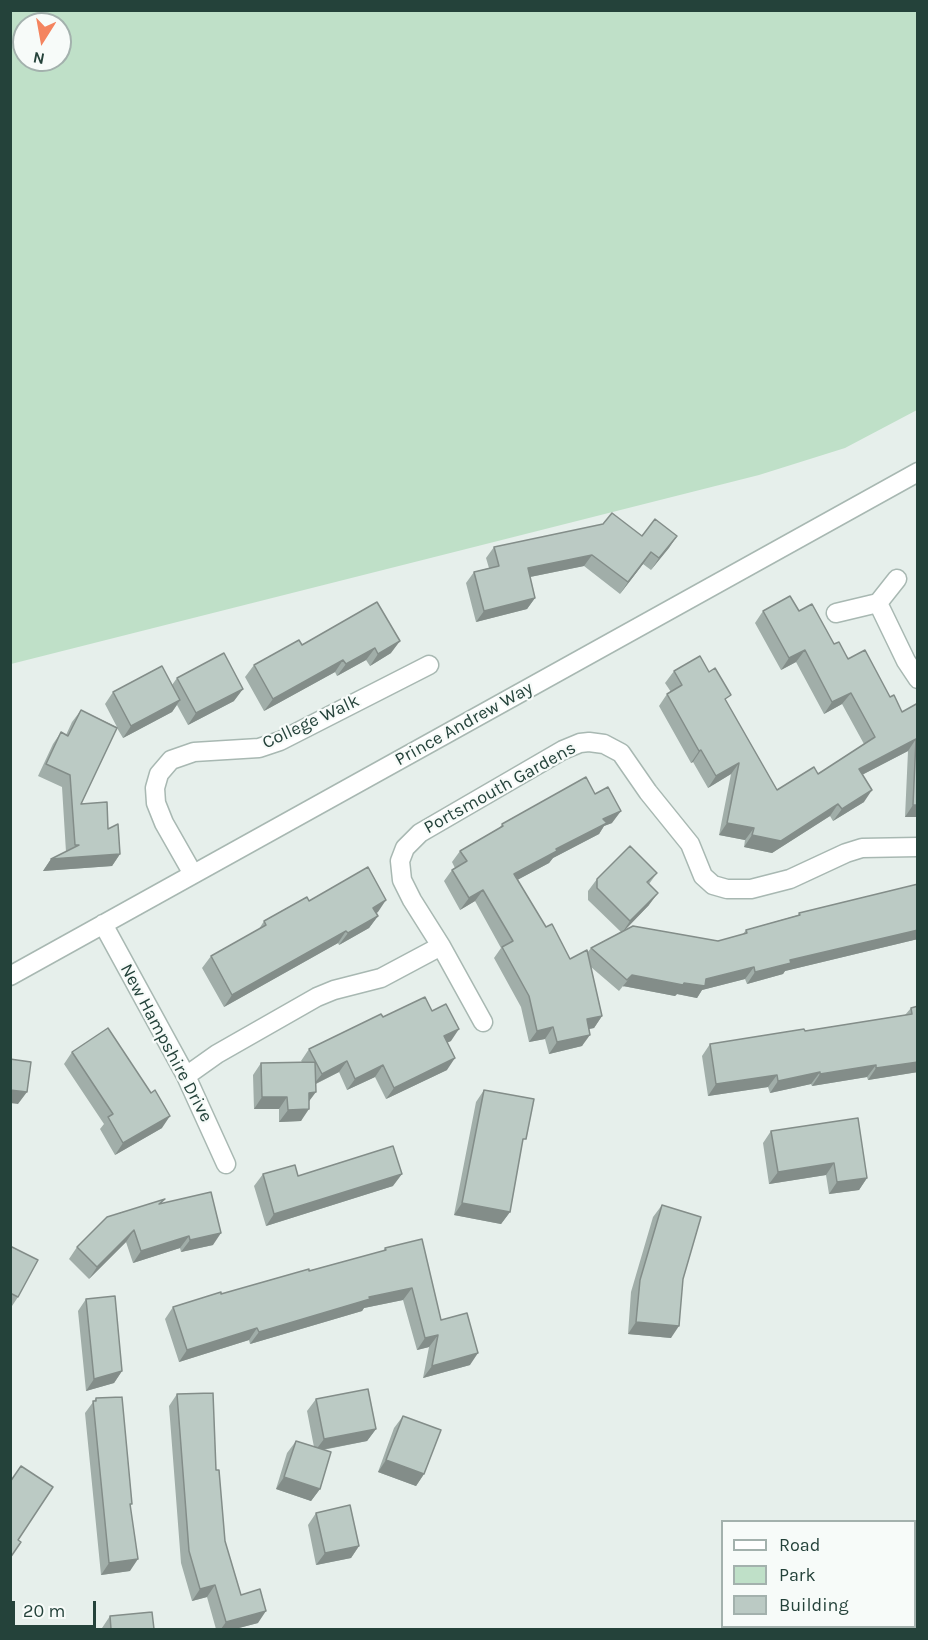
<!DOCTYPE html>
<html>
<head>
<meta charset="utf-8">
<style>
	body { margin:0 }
	#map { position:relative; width:928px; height:1640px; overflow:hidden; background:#e6efeb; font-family:Karla,sans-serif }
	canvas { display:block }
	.frame { position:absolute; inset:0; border:12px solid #24423a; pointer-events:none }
	.legend { position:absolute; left:721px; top:1520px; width:195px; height:108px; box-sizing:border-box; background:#f7fbf9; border:2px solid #a3b1ad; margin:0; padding:8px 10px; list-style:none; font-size:18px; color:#24423a }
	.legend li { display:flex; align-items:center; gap:12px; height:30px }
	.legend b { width:30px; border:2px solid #a3b1ad }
	.north { position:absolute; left:12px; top:12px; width:60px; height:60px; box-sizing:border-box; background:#f7fbf9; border:2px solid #a3b1ad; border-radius:50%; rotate:191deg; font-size:16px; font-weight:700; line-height:24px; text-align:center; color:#24423a }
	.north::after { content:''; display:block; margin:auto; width:21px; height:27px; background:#f4845f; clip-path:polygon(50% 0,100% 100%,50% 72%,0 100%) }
	.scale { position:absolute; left:12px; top:1601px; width:84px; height:27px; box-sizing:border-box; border:3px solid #24423a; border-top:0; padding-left:8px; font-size:18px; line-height:21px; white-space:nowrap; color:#24423a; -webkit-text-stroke:4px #f7fbf9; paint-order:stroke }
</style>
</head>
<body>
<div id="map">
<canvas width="928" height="1640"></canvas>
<div class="frame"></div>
<ul class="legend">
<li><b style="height:8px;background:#fff"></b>Road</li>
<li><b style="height:16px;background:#bfe0c8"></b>Park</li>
<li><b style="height:16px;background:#bbcac4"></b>Building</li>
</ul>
<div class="north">N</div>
<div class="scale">20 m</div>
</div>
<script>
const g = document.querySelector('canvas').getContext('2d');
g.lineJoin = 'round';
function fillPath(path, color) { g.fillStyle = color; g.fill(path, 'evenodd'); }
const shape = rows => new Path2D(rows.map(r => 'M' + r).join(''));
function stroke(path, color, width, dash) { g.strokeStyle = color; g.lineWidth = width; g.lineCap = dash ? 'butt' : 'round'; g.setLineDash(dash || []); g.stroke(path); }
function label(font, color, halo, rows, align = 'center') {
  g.font = font + ' Karla,sans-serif'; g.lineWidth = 4.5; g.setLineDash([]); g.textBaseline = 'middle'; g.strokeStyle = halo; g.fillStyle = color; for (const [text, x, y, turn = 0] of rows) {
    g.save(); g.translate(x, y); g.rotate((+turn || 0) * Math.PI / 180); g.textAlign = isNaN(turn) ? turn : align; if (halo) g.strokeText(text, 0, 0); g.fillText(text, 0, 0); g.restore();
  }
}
fillPath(shape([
	[11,10,917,11,917,410,845,448,759,475,11,664],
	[24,24,60,24,60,60,24,60]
]), '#bfe0c8');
const minor = shape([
	[878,603,906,661,918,679],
	[836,613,878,603,897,579],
	[193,874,164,823,156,803,155,788,159,774,171,760,194,752,259,748,280,741,429,665],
	[103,924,186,1076,226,1164],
	[10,976,918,472],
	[483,1022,441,946,412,900,402,880,400,861,405,848,420,833,563,750,580,743,589,742,604,744,621,753,648,792,690,844,703,876,713,885,727,889,751,889,790,879,846,853,862,848,918,847],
	[186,1076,217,1054,317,997,334,990,381,978,441,946]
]);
stroke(minor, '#a8b8b2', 21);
stroke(minor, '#fff', 18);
fillPath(shape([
	[642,536,677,536,651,570,643,564,620,594,584,566,530,577,535,598,527,609,476,622,466,583,474,572,489,568,486,558,494,547],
	[377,602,391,653,370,666,366,660,337,676,335,672,264,711,245,677,254,665,302,645],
	[763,611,799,611,890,697,902,712,915,705,918,701,918,817,905,817,908,751,862,775,864,802,833,821,830,816,772,853,744,847,745,840,719,835,731,774,708,788,693,762,691,763,659,706,667,694,671,692,665,683,674,671,726,702,777,790,818,774,864,744,842,704,824,714,796,662,781,670,755,623],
	[177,678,234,701,188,725,177,705,172,712,123,738,117,728,81,804,108,829,120,854,112,866,43,871,51,859,66,852,62,787,38,776,53,744,61,732,66,735,72,722,81,710,117,727,105,704,113,692,172,685],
	[595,794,612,823,604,826,599,834,553,858,549,863,517,880,546,927,570,959,587,953,591,948,621,932,588,900,588,891,597,879,657,873,649,884,649,905,625,930,718,941,743,934,746,930,798,915,799,913,918,884,918,939,785,971,783,974,747,984,745,979,702,990,697,998,677,994,675,996,623,986,619,991,591,967,602,1016,594,1028,589,1029,582,1046,549,1054,545,1039,529,1042,521,1007,494,958,501,948,475,901,460,910,444,881,452,870,455,868,452,862,460,851,499,829,502,824],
	[309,901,378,912,376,913,378,916,369,928,339,945,338,943,224,1007,202,968,211,956,259,929,264,921],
	[911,1008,918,1072,868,1080,867,1077,812,1086,811,1084,770,1093,768,1087,708,1096,702,1056,710,1044,805,1031,905,1015],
	[432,1011,451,1041,447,1042,447,1070,386,1099,375,1077,347,1090,339,1072,316,1084,301,1121,279,1122,279,1109,254,1109,253,1075,261,1063,302,1062,301,1061,309,1049,383,1017],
	[72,1052,162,1128,115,1155,100,1129,104,1124,64,1064],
	[484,1090,522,1145,510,1212,501,1224,454,1215,476,1102],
	[771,1131,867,1178,859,1190,829,1194,826,1175,769,1184,763,1143],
	[263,1174,298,1176,393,1186,266,1226,254,1186],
	[161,1204,213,1245,181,1252,180,1248,133,1263,126,1242,89,1279,69,1259,77,1247],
	[662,1205,683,1279,671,1338,628,1334,631,1292,653,1217],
	[10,1246,18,1297,10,1309],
	[385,1248,441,1320,470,1365,423,1378,429,1347,417,1350,403,1300,364,1308,362,1311,250,1344,249,1340,179,1362,165,1319,173,1307,383,1251],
	[86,1299,122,1371,114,1383,86,1391,78,1311],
	[177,1394,216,1470,225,1541,241,1595,258,1623,235,1629,216,1629,207,1597,192,1601,181,1563,169,1406],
	[96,1398,131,1506,130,1571,101,1575,85,1413],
	[316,1399,376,1429,367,1441,323,1450,320,1489,311,1501,276,1489,287,1453,296,1441,314,1447,307,1411],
	[403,1416,424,1474,416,1486,378,1472,394,1428],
	[316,1513,359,1546,351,1558,316,1565,308,1525],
	[110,1616,154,1629,102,1629,102,1628]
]), '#a1aea9');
fillPath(shape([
	[677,536,669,548,651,570,659,558],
	[651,552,643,564,620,594,628,582],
	[592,555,584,566,520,579,528,568],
	[535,598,527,609,476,622,484,611],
	[400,641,391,653,370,666,378,654],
	[375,648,366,660,337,676,346,664],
	[805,650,796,662,781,670,789,658],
	[343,660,335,672,264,711,273,699],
	[243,689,234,701,188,725,196,713],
	[851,693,842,704,824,714,832,702],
	[180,700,172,712,123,738,131,726],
	[916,739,908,751,850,781,859,769],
	[701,750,693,762,691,763,699,751],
	[739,763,731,774,708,788,716,776],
	[872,790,864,802,833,821,842,809],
	[838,804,830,816,772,853,744,847,752,835],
	[913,805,918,805,918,817,905,817],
	[621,811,612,823,604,826,599,834,553,858,549,863,506,886,514,874,603,819],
	[727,823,754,828,745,840,719,835],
	[120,854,112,866,43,871,51,859],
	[483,890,475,901,460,910,469,898],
	[658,893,649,905,622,933,630,921],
	[386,900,378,912,364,920,373,908],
	[378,916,369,928,339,945,348,933],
	[918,930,918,939,785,971,783,974,747,984,755,972,790,960],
	[346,931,338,943,224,1007,232,995],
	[754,967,745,979,702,990,697,998,677,994,675,996,623,986,619,991,632,975,684,983,706,979],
	[602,1016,594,1028,578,1031,587,1019],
	[553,1027,545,1039,529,1042,537,1031],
	[459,1029,451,1041,436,1048,444,1036],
	[590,1035,582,1046,549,1054,557,1042],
	[455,1058,447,1070,386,1099,394,1088],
	[347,1061,339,1072,313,1085,322,1074],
	[918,1062,918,1072,868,1080,876,1068],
	[383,1065,375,1077,347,1090,355,1079],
	[876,1065,867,1077,812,1086,820,1074],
	[820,1072,811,1084,770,1093,778,1081],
	[777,1075,768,1087,708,1096,716,1084],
	[10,1090,27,1092,18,1104,10,1103],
	[316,1092,307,1104,309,1093],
	[262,1097,287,1097,279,1109,254,1109],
	[309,1109,301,1121,279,1122,288,1110],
	[170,1116,162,1128,115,1155,123,1143],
	[834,1163,826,1175,769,1184,778,1172],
	[402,1174,393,1186,266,1226,274,1214],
	[867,1178,859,1190,829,1194,837,1182],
	[462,1203,510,1212,501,1224,454,1215],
	[134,1230,126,1242,89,1279,97,1267],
	[221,1233,213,1245,181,1252,190,1240],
	[189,1236,180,1248,133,1263,141,1251],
	[412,1288,403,1300,364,1308,362,1311,250,1344,259,1332,369,1297],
	[636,1322,679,1326,671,1338,628,1334],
	[257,1328,249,1340,179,1362,187,1350],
	[438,1335,429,1347,417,1350,425,1338],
	[478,1353,470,1365,423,1378,432,1366],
	[122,1371,114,1383,86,1391,94,1379],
	[376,1429,367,1441,315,1451,324,1439],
	[386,1460,424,1474,416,1486,378,1472],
	[284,1477,320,1489,311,1501,276,1489],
	[359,1546,351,1558,316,1565,325,1553],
	[138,1559,130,1571,101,1575,109,1563],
	[215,1585,207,1597,192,1601,200,1589],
	[266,1611,258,1623,235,1629,221,1629,226,1622]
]), '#838d89');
const building = shape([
	[612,513,642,536,655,519,677,536,659,558,651,552,628,582,592,555,528,568,535,598,484,611,474,572,499,566,494,547,603,524,612,513],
	[790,596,799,611,812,604,834,644,839,642,848,659,865,650,890,697,894,695,902,712,918,703,918,805,913,805,916,739,859,769,872,790,842,809,838,804,781,841,752,835,754,828,727,823,739,763,716,776,701,750,699,751,667,694,682,685,674,671,700,656,709,672,715,668,731,695,725,699,777,790,814,767,818,774,875,737,851,693,832,702,805,650,789,658,763,611,790,596],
	[377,602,400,641,378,654,375,648,346,664,343,660,273,699,254,665,299,640,302,645,377,602],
	[224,653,243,689,196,713,177,678,224,653],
	[162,666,180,700,131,726,113,692,162,666],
	[81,710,117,728,81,804,107,802,108,829,118,824,120,854,51,859,79,845,75,845,70,775,46,764,61,732,68,736,81,710],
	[586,777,595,794,608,787,621,811,603,819,607,823,556,849,557,851,514,874,546,927,552,924,570,959,587,950,602,1016,587,1019,590,1035,557,1042,553,1027,537,1031,529,996,502,947,513,941,483,890,469,898,452,870,467,861,460,851,503,826,502,824,586,777],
	[630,846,657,873,647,882,658,893,630,921,597,888,597,879,630,846],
	[368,867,386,900,373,908,378,916,348,933,346,931,232,995,211,956,266,925,264,921,307,897,309,901,368,867],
	[918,884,918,930,790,960,791,963,755,972,754,967,706,979,705,986,684,983,683,985,632,975,627,980,591,948,633,926,718,941,747,933,746,930,800,915,799,913,918,884],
	[425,997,432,1011,446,1004,459,1029,444,1036,455,1058,394,1088,383,1065,355,1079,347,1061,322,1074,309,1049,381,1014,383,1017,425,997],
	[918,1006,918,1062,876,1068,876,1065,820,1074,820,1072,778,1081,777,1075,716,1084,710,1044,804,1029,805,1031,912,1014,911,1008,918,1006],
	[108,1028,151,1093,155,1090,170,1116,123,1143,108,1117,113,1114,72,1052,108,1028],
	[10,1059,31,1062,27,1092,10,1090,10,1059],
	[315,1062,316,1092,309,1093,309,1109,288,1110,287,1097,262,1097,261,1063,315,1062],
	[484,1090,534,1099,526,1139,523,1139,510,1212,462,1203,484,1090],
	[858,1118,867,1178,837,1182,834,1163,778,1172,771,1131,858,1118],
	[393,1146,402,1174,274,1214,263,1174,295,1165,298,1176,393,1146],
	[211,1192,221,1233,190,1240,189,1236,141,1251,134,1230,97,1267,77,1247,107,1217,165,1199,159,1204,211,1192],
	[662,1205,701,1217,683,1279,679,1326,636,1322,640,1280,662,1205],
	[422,1239,441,1320,467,1313,478,1353,432,1366,438,1335,425,1338,412,1288,369,1297,370,1299,259,1332,257,1328,187,1350,173,1307,221,1292,221,1294,309,1269,309,1271,386,1250,385,1248,422,1239],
	[10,1246,38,1260,18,1297,10,1293,10,1246],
	[115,1296,122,1371,94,1379,86,1299,115,1296],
	[368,1389,376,1429,324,1439,316,1399,368,1389],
	[213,1393,216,1470,219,1470,225,1541,241,1595,260,1589,266,1611,226,1622,215,1585,200,1589,189,1551,177,1394,213,1393],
	[122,1397,132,1504,130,1504,138,1559,109,1563,93,1401,96,1401,96,1398,122,1397],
	[403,1416,441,1430,424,1474,386,1460,403,1416],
	[296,1441,331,1452,320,1489,284,1477,296,1441],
	[21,1466,53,1487,18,1540,21,1542,10,1558,10,1482,21,1466],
	[350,1505,359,1546,325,1553,316,1513,350,1505],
	[152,1612,154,1629,111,1629,110,1616,152,1612]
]);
fillPath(building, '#bbcac4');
stroke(building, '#838d89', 1.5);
label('18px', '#24423a', '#f7fbf9', [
	["College Walk",311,722,-25],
	["Prince Andrew Way",464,724,-29],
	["Portsmouth Gardens",500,788,-29],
	["New Hampshire Drive",166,1043,62]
]);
</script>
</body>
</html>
